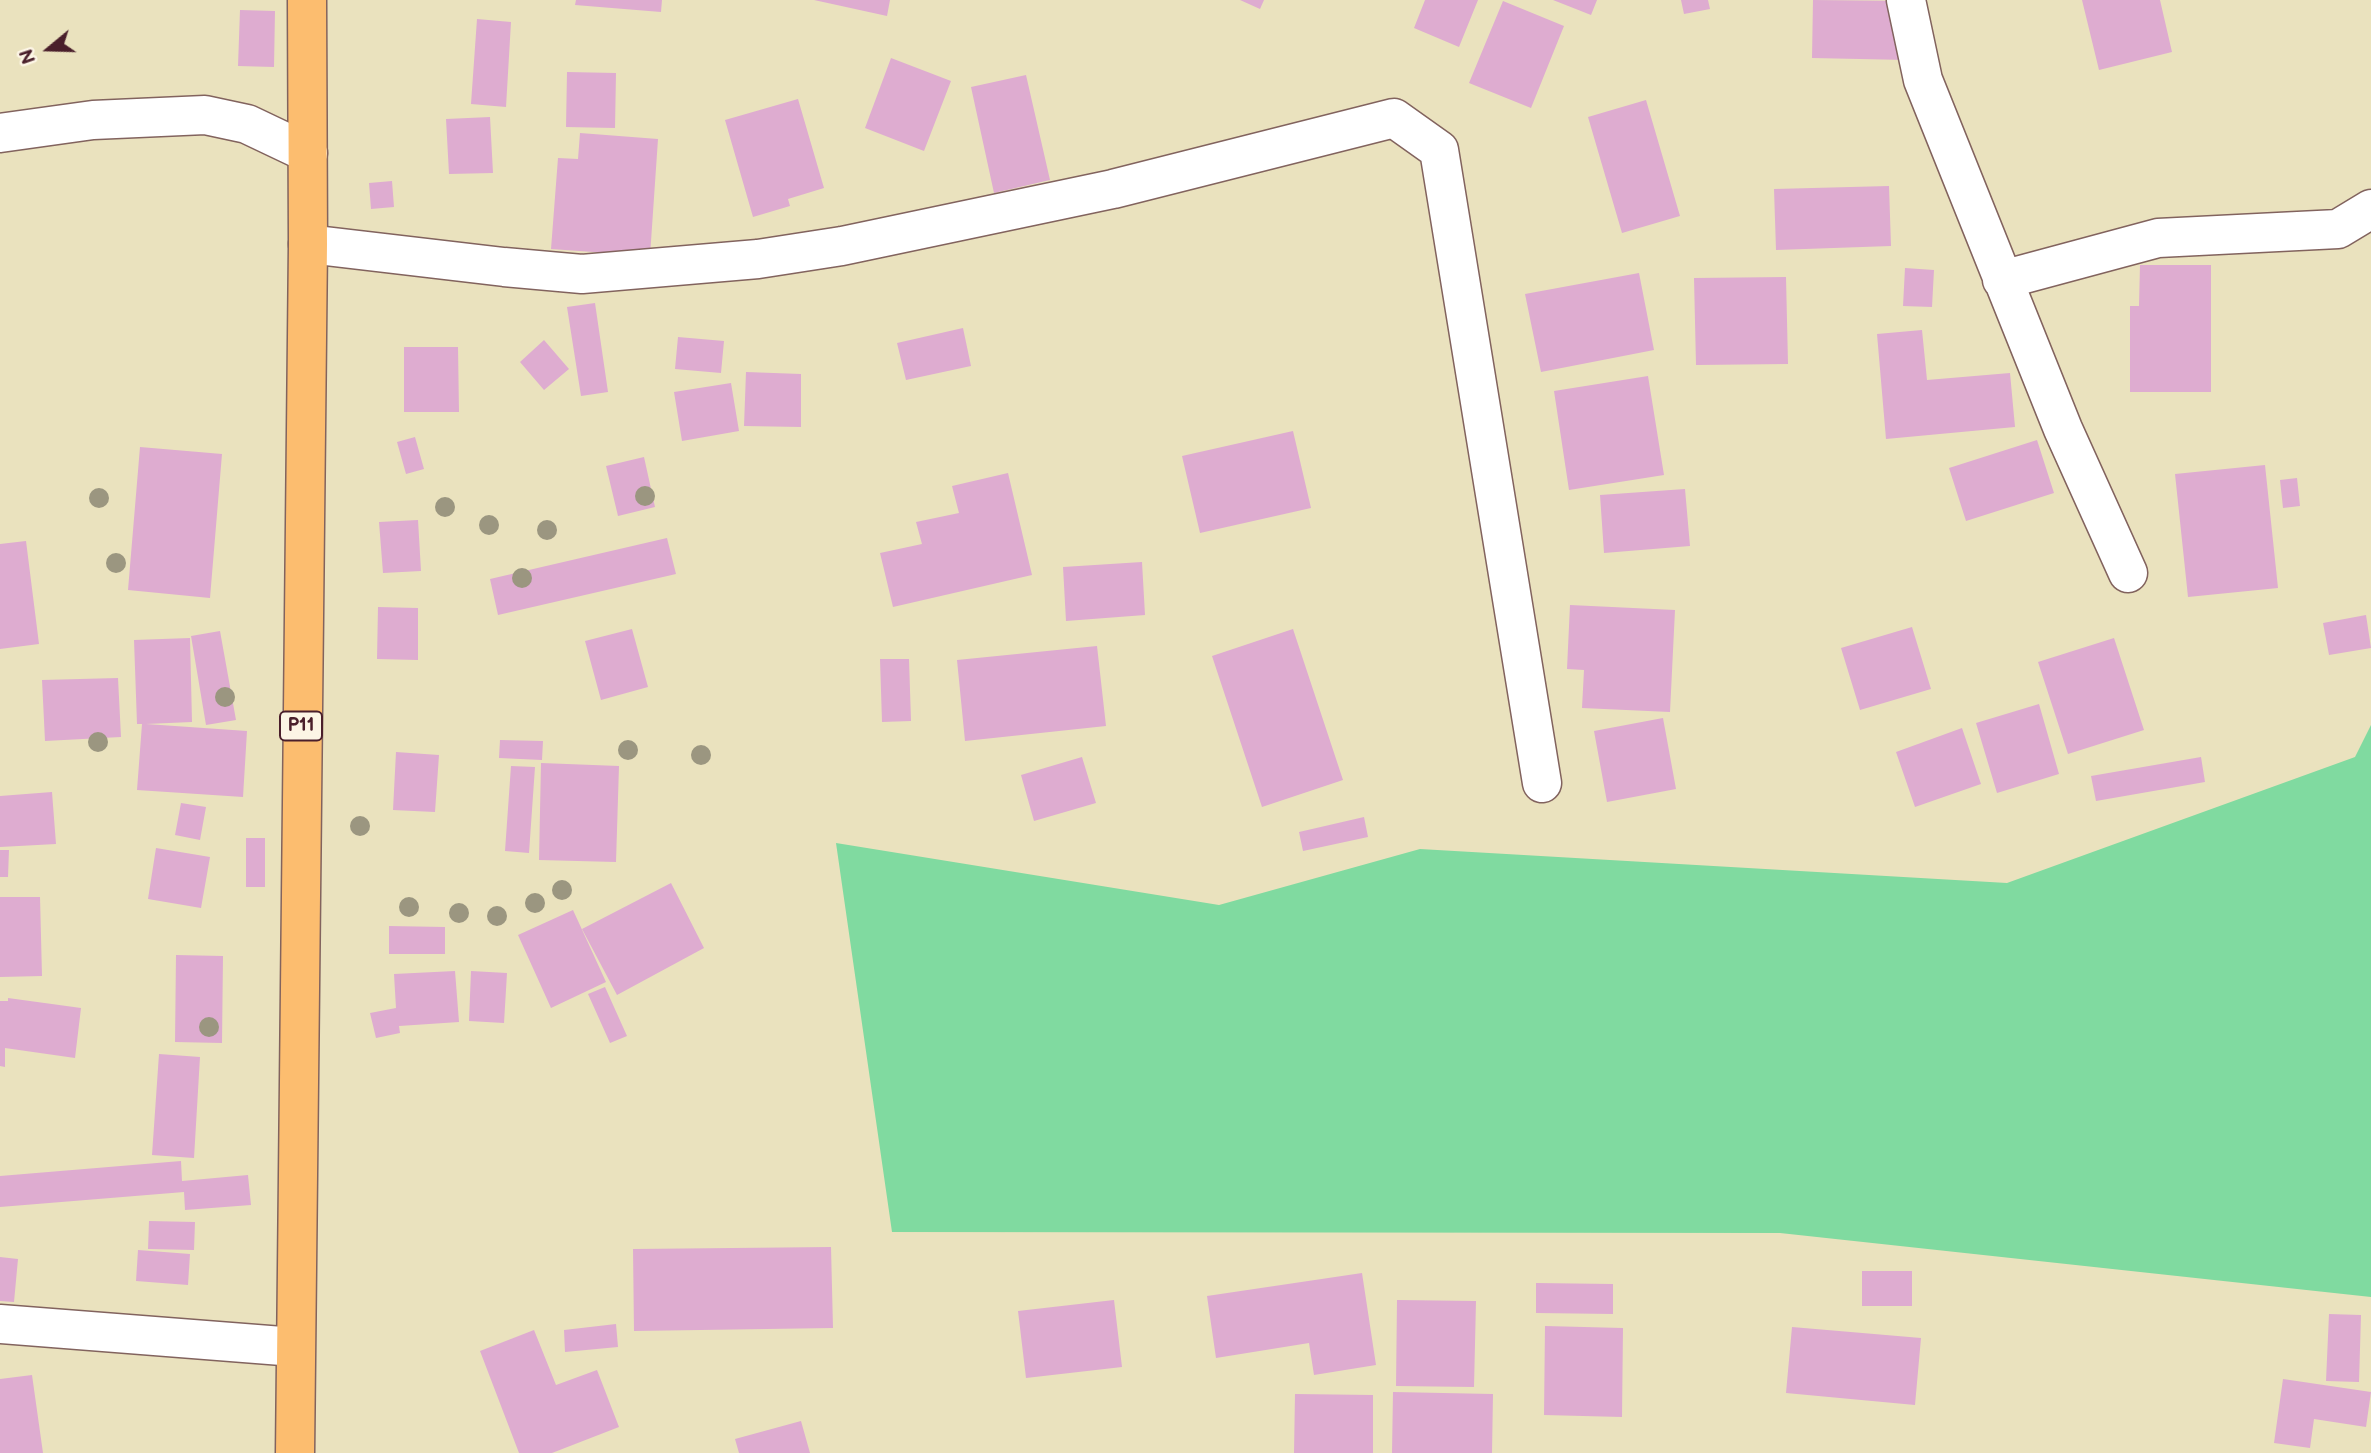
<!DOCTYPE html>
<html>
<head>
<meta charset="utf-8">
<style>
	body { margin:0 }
	#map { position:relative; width:2371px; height:1453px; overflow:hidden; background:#eae2be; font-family:"Balsamiq Sans",sans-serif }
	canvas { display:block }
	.north { position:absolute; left:14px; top:14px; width:70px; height:70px; -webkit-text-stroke:5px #fcf5e5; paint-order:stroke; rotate:251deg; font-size:19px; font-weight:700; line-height:28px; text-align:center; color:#4a1f2b }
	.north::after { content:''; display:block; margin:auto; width:24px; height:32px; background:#4a1f2b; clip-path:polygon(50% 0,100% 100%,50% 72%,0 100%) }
</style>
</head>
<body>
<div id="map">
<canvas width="2371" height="1453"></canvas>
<div class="north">N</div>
</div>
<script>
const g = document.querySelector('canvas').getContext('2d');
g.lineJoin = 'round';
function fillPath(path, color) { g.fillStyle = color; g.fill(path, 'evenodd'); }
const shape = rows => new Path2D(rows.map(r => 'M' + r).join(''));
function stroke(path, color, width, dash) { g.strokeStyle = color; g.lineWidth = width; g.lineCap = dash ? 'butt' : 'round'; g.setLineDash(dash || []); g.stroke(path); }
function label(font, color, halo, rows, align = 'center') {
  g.font = font + ' "Balsamiq Sans",sans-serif'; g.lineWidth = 6; g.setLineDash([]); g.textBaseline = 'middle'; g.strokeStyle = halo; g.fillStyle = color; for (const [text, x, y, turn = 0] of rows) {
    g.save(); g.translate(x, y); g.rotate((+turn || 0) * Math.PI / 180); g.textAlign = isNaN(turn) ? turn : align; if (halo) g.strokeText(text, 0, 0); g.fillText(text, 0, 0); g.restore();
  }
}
fillPath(shape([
	[2371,725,2371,1297,1780,1233,892,1232,836,843,1219,905,1420,849,2007,883,2355,757]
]), '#80daa0');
fillPath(shape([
	[576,0,662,0,661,12,575,5],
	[814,0,890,0,887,16],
	[1240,0,1264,0,1260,9],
	[1425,0,1478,0,1459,47,1414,28],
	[1553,0,1597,0,1591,15],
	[1681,0,1708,0,1710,9,1684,14],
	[1813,0,1908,1,1907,60,1812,58],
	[2082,0,2160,0,2172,52,2099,70],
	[1503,1,1564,26,1531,108,1469,83],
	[240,10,275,11,274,67,238,66],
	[477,19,511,22,506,107,471,104],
	[891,58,951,81,924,151,865,128],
	[567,72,616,73,615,128,566,127],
	[1026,75,1050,180,994,193,971,87],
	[798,99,824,188,788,199,790,206,753,217,725,120],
	[1646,100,1680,216,1622,233,1588,117],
	[490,117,493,173,449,174,446,119],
	[580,133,658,139,650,256,551,249,558,158,578,159],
	[392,181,394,207,371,209,369,183],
	[1889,186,1891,246,1776,250,1774,189],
	[2140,265,2211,265,2211,392,2130,392,2130,306,2139,306],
	[1905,268,1934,270,1932,307,1903,306],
	[1639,273,1654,350,1541,372,1525,294],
	[1786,277,1788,364,1696,365,1694,278],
	[595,303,608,392,581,396,567,307],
	[963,328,971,366,906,380,897,343],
	[1922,330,1927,380,2010,373,2015,427,1886,439,1877,334],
	[678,337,724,341,721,373,675,369],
	[544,340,569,369,544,390,520,362],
	[404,347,458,347,459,412,404,412],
	[746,372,801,374,801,427,744,426],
	[1648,376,1664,475,1569,490,1554,391],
	[731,383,739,431,682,441,674,392],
	[1293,431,1311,508,1200,533,1182,456],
	[415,437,424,469,406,474,397,442],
	[2037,440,2054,493,1966,521,1949,468],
	[140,447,222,454,210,598,128,590],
	[644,457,655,507,618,516,606,466],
	[2265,465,2278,588,2188,597,2175,474],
	[1008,473,1032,575,893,607,880,553,922,544,916,522,959,513,952,486],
	[2297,478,2300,506,2283,508,2280,480],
	[1685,489,1690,546,1604,553,1600,495],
	[418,520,421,571,383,573,379,522],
	[667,538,676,574,498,615,490,579],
	[26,541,39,644,0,649,0,544],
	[1142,562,1145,615,1066,621,1063,567],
	[1570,605,1675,610,1670,712,1582,708,1584,670,1567,669],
	[378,607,418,608,418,660,377,659],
	[2366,615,2371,648,2329,655,2323,623],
	[1912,627,1931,689,1860,710,1841,648],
	[632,629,648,687,601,700,585,641],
	[1293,629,1343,780,1262,807,1212,656],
	[220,631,236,720,206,725,191,636],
	[190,638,192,722,146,724,247,731,243,797,137,790,142,724,137,724,134,640],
	[2114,638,2144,730,2068,754,2038,662],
	[1097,646,1106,726,965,741,957,660],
	[880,659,909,659,911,721,882,722],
	[118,678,121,737,45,741,42,680],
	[2039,704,2059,774,1997,793,1976,723],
	[1663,718,1676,789,1607,802,1594,731],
	[1962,728,1981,784,1915,807,1896,752],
	[500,740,543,741,542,760,499,758],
	[396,752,439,755,435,812,393,810],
	[1082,757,1096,803,1034,821,1021,775],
	[2201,757,2205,782,2096,801,2091,776],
	[541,763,619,766,616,862,539,860],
	[511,766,535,767,529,853,505,851],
	[52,792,56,844,0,847,0,796],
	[181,803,206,807,200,840,175,835],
	[1364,817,1368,837,1303,851,1299,832],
	[246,838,265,838,265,887,246,887],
	[156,848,210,857,201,908,148,899],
	[0,850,9,850,8,877,0,877],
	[671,883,704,948,617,995,582,929],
	[0,897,40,897,42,976,0,977],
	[573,910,606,982,551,1008,518,935],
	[389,926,445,927,445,954,389,954],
	[176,955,223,956,222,1043,175,1042],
	[455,971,459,1022,399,1026,400,1033,376,1038,370,1013,396,1008,394,974],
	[471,971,507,973,504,1023,469,1021],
	[605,987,627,1036,610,1043,588,994],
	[8,998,81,1008,75,1058,5,1048,5,1067,0,1066,0,1001,8,1001],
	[159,1054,200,1057,194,1158,152,1155],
	[181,1161,182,1181,248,1175,251,1205,185,1210,184,1192,0,1207,0,1176],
	[149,1221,195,1222,194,1250,148,1249],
	[831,1247,833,1328,634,1331,633,1249],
	[138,1250,190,1254,188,1285,136,1281],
	[0,1257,18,1259,14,1302,0,1301],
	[1862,1271,1912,1271,1912,1306,1862,1306],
	[1362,1273,1376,1365,1314,1375,1309,1343,1216,1358,1207,1296],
	[1536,1283,1613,1284,1613,1314,1536,1313],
	[1114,1300,1122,1367,1026,1378,1018,1311],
	[1397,1300,1476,1301,1474,1387,1396,1386],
	[2329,1314,2361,1315,2359,1382,2326,1381],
	[616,1324,618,1347,565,1352,564,1330],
	[1545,1326,1623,1328,1622,1417,1544,1415],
	[1792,1327,1921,1338,1915,1405,1786,1393],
	[534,1330,556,1385,597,1370,619,1427,552,1453,519,1453,480,1351],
	[32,1375,43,1453,0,1453,0,1379],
	[2283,1379,2371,1392,2366,1427,2314,1419,2310,1448,2274,1443],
	[1393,1392,1493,1394,1492,1453,1392,1453],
	[1295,1394,1373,1395,1373,1453,1294,1453],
	[801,1421,810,1453,739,1453,735,1439]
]), '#deacd0');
const street = shape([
	[1906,0,1923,80,2063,429,2128,573],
	[0,133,93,120,205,115,247,124,308,153],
	[308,244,504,267,582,274,758,259,842,246,1113,189,1394,118,1439,150,1542,783],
	[2002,280,2158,238,2338,229,2371,209],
	[0,1324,295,1347]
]);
const primary = shape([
	[295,1453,308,244,307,0]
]);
stroke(street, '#82635e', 41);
stroke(primary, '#82635e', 41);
stroke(street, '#fff', 38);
stroke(primary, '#fcbd6f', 38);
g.fillStyle = '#9b9680';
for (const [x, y] of [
	[645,496],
	[99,498],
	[445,507],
	[489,525],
	[547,530],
	[116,563],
	[522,578],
	[225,697],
	[98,742],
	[628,750],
	[701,755],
	[360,826],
	[562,890],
	[535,903],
	[409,907],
	[459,913],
	[497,916],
	[209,1027]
]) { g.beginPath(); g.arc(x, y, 10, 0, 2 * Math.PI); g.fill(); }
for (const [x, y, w] of [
	[301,726,42]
]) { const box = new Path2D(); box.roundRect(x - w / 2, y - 14.5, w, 29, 5); g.fillStyle = '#fcf5e5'; g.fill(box); stroke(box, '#4a1f2b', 2); }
label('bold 18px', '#4a1f2b', null, [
	["P11",301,726]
]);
</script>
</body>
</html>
